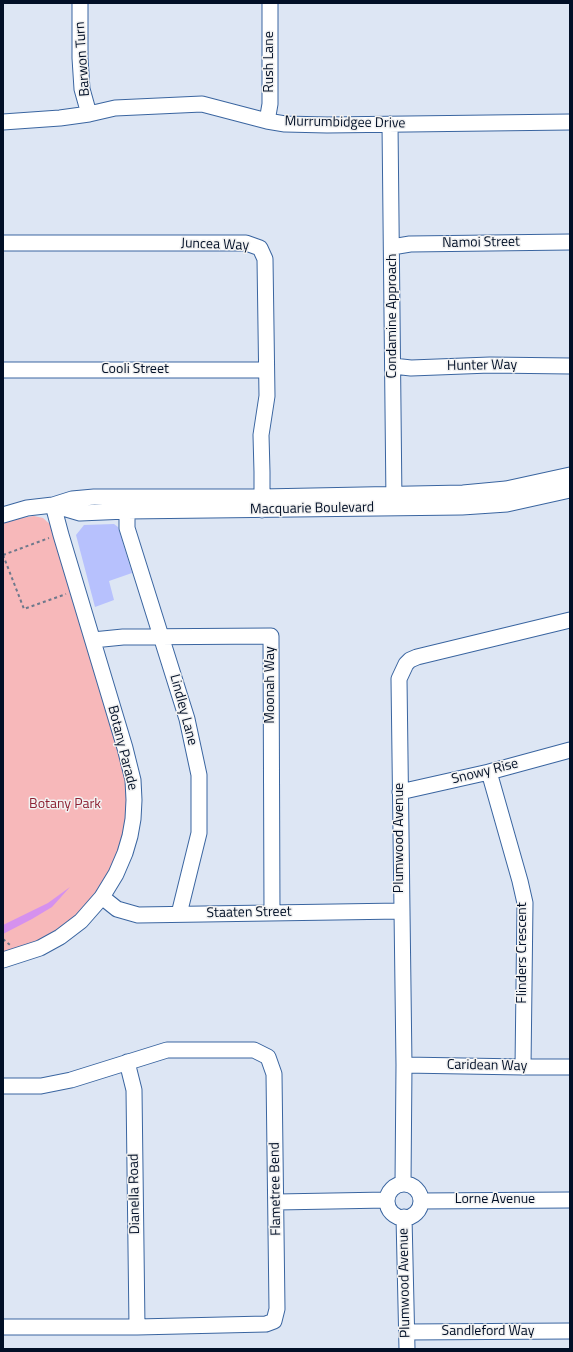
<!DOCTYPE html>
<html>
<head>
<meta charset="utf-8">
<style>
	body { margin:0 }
	#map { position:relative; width:573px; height:1352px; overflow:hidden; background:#dde6f4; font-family:"Titillium Web",sans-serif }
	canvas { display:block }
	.frame { position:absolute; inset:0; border:4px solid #010f26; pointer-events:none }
</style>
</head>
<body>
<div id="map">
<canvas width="573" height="1352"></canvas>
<div class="frame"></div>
</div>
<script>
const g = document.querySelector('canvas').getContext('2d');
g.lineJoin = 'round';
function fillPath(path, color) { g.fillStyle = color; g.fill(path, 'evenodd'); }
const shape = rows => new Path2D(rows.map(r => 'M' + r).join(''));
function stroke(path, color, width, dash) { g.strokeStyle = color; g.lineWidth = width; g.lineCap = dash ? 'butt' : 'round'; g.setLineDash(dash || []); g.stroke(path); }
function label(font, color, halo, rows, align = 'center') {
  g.font = font + ' "Titillium Web",sans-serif'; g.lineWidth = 3; g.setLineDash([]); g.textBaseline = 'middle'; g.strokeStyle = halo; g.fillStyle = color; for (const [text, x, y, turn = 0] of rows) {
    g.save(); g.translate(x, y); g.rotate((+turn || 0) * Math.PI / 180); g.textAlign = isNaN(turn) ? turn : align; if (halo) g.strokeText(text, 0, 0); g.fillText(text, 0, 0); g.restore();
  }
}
fillPath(shape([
	[34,516,43,518,53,527,123,755,129,801,122,844,109,875,84,910,44,940,3,955,3,521]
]), '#f7b8ba');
fillPath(shape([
	[70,887,52,907,32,919,3,934,3,925,48,903]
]), '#d591ee');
fillPath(shape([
	[114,524,118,527,132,573,109,581,114,600,95,607,76,535,84,525]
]), '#b7c1fd');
const minor = shape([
	[80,3,80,58,82,89,89,114],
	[267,121,270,104,270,3],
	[3,122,60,118,89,114,115,108,202,104,267,121,285,124,327,125,570,122],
	[390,124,394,503],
	[3,243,246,243,260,248,265,259,267,396,261,435,262,472,262,510],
	[392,247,410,244,570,242],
	[393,366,411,368,490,365,570,366],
	[3,370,266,370],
	[53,505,80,513,127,511,462,507,507,504,570,490],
	[127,511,127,528,187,719,199,775,199,833,179,914],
	[3,515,27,508,53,505,72,499,94,497,262,497,463,493,506,489,570,475],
	[93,640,123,637,271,636,272,913],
	[489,772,520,881,525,903,523,1067],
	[400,792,489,772,570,750],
	[102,897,117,909,138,915,401,911],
	[3,960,40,948,60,937,81,921,102,897,116,874,125,853,130,836,133,819,134,800,133,780,125,748,61,535,53,505],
	[127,1062,134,1090,137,1327],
	[404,1065,523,1067,570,1067],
	[3,1086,41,1086,71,1080,167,1050,254,1050,268,1057,274,1074,277,1309,274,1321,266,1324,137,1327,3,1327],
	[403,1184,404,1065,399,679,406,664,410,660,417,657,570,620],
	'387 1201a17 17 0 1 1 34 0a17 17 0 1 1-34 0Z',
	[421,1201,570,1200],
	[277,1202,387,1200],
	[404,1217,407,1349],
	[407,1332,570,1331]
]);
stroke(minor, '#3a65a0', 17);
stroke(shape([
	[3,555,24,609,66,594],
	[3,555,49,538],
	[3,939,10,945]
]), '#6e798c', 2, [3, 3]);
stroke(minor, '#fff', 15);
label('14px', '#010f26', '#f2f2f2', [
	["Barwon Turn",83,59,-94],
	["Rush Lane",270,62,-90],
	["Murrumbidgee Drive",345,123,1],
	["Namoi Street",481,243,-1],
	["Juncea Way",215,245,2],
	["Condamine Approach",393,316,-90],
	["Hunter Way",482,366,-1],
	["Cooli Street",135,370],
	["Macquarie Boulevard",312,509,-1],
	["Moonah Way",271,685,-90],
	["Lindley Lane",183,710,75],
	["Botany Parade",122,748,76],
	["Snowy Rise",485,772,-14],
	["Plumwood Avenue",400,838,-90],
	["Staaten Street",249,913,-1],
	["Flinders Crescent",523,953,-90],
	["Caridean Way",487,1066,1],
	["Flametree Bend",276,1189,-91],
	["Dianella Road",135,1194,-91],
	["Lorne Avenue",495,1200],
	["Plumwood Avenue",405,1283,-91],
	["Sandleford Way",488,1332]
]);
label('14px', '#8e2234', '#f2f2f2', [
	["Botany Park",65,805]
]);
</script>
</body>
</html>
